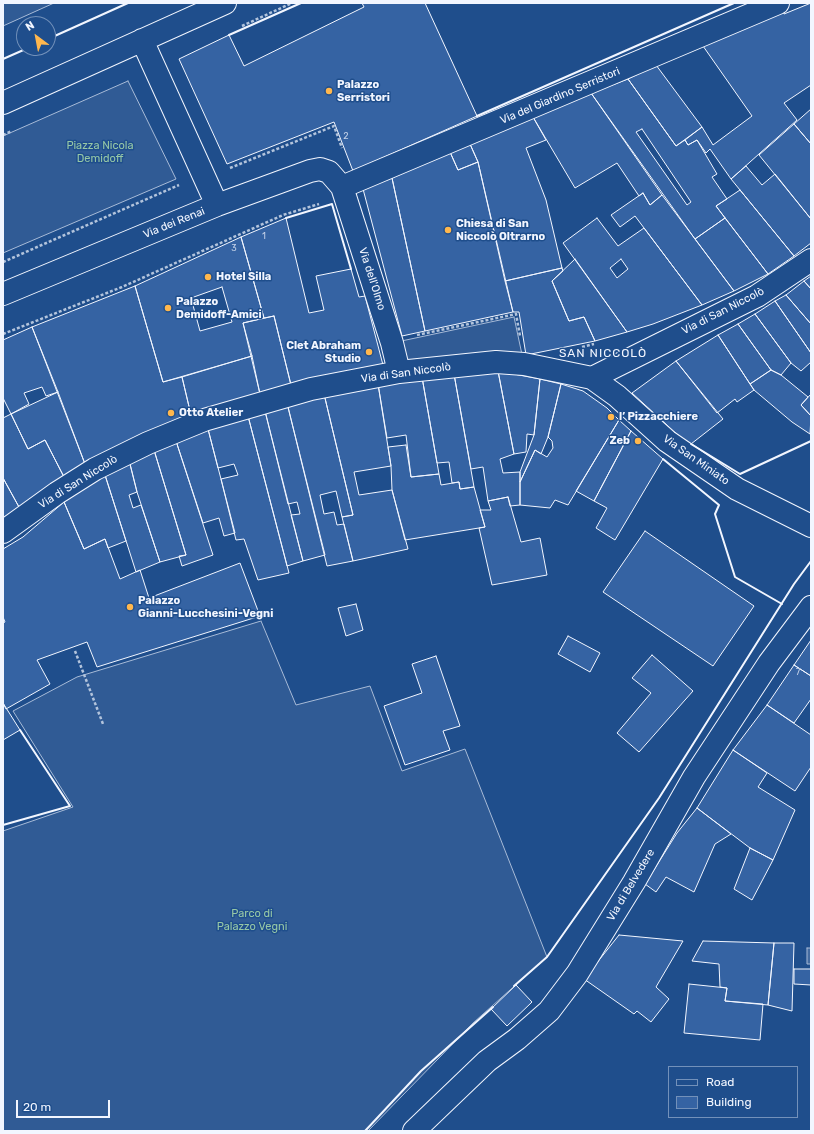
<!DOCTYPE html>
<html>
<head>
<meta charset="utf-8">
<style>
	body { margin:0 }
	#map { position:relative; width:814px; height:1134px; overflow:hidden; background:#1f4e8c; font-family:Rubik,sans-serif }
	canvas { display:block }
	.frame { position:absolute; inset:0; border:4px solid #f2f6ff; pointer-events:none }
	.legend { position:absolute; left:668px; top:1066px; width:130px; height:52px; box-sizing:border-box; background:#1f4e8c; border:1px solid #7391ba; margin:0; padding:5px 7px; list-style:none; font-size:12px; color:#f2f6ff }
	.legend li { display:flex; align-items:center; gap:8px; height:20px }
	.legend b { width:20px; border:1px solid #7391ba }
	.north { position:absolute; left:16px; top:16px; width:40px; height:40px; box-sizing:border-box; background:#1f4e8c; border:1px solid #7391ba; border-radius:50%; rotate:328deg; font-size:11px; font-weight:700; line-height:16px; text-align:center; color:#f2f6ff }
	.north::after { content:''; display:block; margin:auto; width:14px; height:18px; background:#ffb74d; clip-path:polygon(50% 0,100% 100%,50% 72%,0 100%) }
	.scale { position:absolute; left:16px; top:1100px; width:94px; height:18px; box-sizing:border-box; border:2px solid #f2f6ff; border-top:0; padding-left:5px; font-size:12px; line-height:14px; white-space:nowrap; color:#f2f6ff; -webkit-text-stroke:3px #1f4e8c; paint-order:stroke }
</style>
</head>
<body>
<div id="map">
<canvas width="814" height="1134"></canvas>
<div class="frame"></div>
<ul class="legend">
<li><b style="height:5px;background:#1f4e8c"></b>Road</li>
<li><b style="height:11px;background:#3563a3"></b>Building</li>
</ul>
<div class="north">N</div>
<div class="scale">20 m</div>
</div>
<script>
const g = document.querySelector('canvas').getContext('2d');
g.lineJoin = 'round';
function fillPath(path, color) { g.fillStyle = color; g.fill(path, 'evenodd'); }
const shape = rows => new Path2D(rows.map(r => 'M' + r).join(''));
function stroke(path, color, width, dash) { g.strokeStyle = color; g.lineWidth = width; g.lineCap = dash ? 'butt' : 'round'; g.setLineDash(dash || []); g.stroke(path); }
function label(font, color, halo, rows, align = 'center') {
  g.font = font + ' Rubik,sans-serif'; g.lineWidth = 3; g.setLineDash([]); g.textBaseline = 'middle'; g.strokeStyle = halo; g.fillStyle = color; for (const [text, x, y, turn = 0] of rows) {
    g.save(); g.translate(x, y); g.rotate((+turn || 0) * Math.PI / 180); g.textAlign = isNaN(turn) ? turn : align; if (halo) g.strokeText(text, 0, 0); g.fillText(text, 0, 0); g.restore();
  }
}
const built = shape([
	[3,3,54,3,3,26,3,3],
	[128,81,176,179,3,253,3,136,128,81],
	[514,317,524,364,399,372,392,343,514,317],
	[261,621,296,705,370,686,402,771,465,749,547,957,473,1023,368,1131,3,1131,3,831,73,807,13,711,77,677,261,621]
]);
fillPath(built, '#305b95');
stroke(built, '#a8bbd7', 1);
const water = shape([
	[807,948,811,948,811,964,807,964,807,948]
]);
fillPath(water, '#446ba0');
stroke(water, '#a8bbd7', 1);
const building = shape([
	[362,3,425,3,477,116,353,171,334,122,227,164,179,59,229,35,244,66,364,7,362,3],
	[811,3,811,85,784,103,797,120,731,179,710,149,706,153,697,140,688,145,685,140,702,127,713,145,752,116,703,46,783,11,784,14,811,3],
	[656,65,702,127,676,146,628,79,656,65],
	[628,79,676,146,685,140,688,145,697,140,717,174,712,177,727,199,716,206,725,218,695,239,591,93,628,79],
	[642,129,691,202,687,205,636,132,642,129],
	[591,93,662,195,650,205,643,193,639,196,617,163,575,188,533,117,591,93],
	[811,109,811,144,794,124,811,109],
	[533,117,546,140,526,148,546,200,562,268,505,281,478,162,470,144,533,117],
	[794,124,811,144,811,219,759,155,794,124],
	[470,144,478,162,458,170,450,152,470,144],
	[450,152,458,170,478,162,513,312,425,331,392,178,450,152],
	[746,166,762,185,775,174,811,219,811,243,794,256,731,179,746,166],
	[392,178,425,331,402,336,363,189,392,178],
	[740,190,794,256,768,274,716,206,740,190],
	[643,193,650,205,662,195,734,291,702,305,635,216,620,227,611,215,643,193],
	[286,218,309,313,324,310,316,276,351,269,359,297,365,296,383,365,291,385,274,316,264,318,241,237,286,218],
	[597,218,618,246,644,228,702,305,653,324,627,332,563,243,597,218],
	[621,259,628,269,617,278,610,268,621,259],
	[725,218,768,274,734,291,695,239,725,218],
	[241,237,264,318,243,323,252,356,163,382,135,286,241,237],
	[222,287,232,322,200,331,191,298,222,287],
	[575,259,627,332,595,341,584,317,569,321,552,281,575,259],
	[562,268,563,271,552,281,569,321,584,317,595,341,526,355,519,312,513,312,505,281,562,268],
	[811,276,811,289,804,281,811,276],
	[804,281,811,289,811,324,786,295,804,281],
	[135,286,163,382,182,377,191,415,85,464,32,327,135,286],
	[786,295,811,324,811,353,775,301,786,295],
	[775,301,811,353,811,362,801,371,791,363,755,314,775,301],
	[755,314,791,363,781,375,771,370,738,324,755,314],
	[274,316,291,385,260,394,243,323,274,316],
	[738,324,771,370,750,384,718,335,738,324],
	[32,327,58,392,46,396,42,387,24,393,29,404,11,414,3,398,3,340,32,327],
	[718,335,754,390,737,402,735,399,717,413,676,361,718,335],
	[252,356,260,394,191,415,182,377,252,356],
	[676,361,723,419,691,444,681,438,632,393,676,361],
	[771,370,781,375,808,397,801,405,811,416,810,434,792,422,754,390,750,384,771,370],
	[498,371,514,454,500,459,503,473,520,472,520,505,510,506,508,497,488,501,483,467,471,469,454,374,498,371],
	[498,371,540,379,534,435,527,434,526,452,514,454,498,371],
	[454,374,474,487,460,489,459,482,452,483,449,462,437,463,422,377,454,374],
	[422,377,439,474,411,477,406,435,387,438,378,384,422,377],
	[540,379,561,384,548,437,541,454,535,450,520,482,520,472,534,435,540,379],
	[378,384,391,466,354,472,359,495,392,490,408,549,353,561,342,517,353,515,324,394,378,384],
	[561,384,583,391,607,408,619,420,568,505,555,500,550,508,520,505,520,482,535,450,547,457,553,448,552,441,548,437,561,384],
	[58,392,85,464,64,477,45,440,28,449,11,414,58,392],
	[324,394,353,515,342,517,336,491,320,495,324,514,334,512,337,525,344,524,353,561,327,566,287,403,324,394],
	[811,394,811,416,801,405,811,394],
	[287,403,325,555,303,561,291,515,300,514,297,502,288,504,265,411,287,403],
	[265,411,303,561,287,566,248,416,265,411],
	[11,414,28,449,45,440,64,477,19,507,3,478,3,418,11,414],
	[248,416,289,573,258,580,244,539,236,540,221,479,238,475,234,464,218,468,208,429,248,416],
	[619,420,631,431,594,501,576,491,619,420],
	[208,429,235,533,224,536,219,518,203,523,176,441,208,429],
	[631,431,663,459,615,540,596,528,607,508,594,501,631,431],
	[176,441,213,555,182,566,179,556,186,555,154,450,176,441],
	[406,445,411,477,439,474,441,485,459,482,460,489,474,487,485,527,405,540,392,490,391,466,388,447,406,445],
	[154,450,186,555,160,562,137,492,129,460,154,450],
	[129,460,137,492,129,495,133,508,141,505,160,562,136,572,105,475,129,460],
	[105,475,126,541,108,548,105,539,84,549,64,502,105,475],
	[3,478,19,507,3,518,3,478],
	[508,497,521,542,540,538,547,575,492,585,479,528,485,527,480,510,491,510,488,501,508,497],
	[64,502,84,549,105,539,120,579,140,570,149,598,240,563,260,616,97,667,87,642,37,660,50,684,6,709,3,703,3,623,5,622,3,617,3,549,23,537,64,502],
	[645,531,754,606,713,666,603,592,645,531],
	[356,604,363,630,346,636,338,608,356,604],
	[568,636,600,653,590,672,558,654,568,636],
	[811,640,811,676,794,665,811,640],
	[652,655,693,691,639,752,617,733,651,693,632,678,652,655],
	[436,656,460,726,443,731,450,750,405,765,384,706,422,693,412,664,436,656],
	[794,665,811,676,811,699,794,723,767,705,794,665],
	[3,703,20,730,3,740,3,703],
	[767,705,811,735,811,767,795,791,733,750,767,705],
	[733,750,767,773,758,787,795,810,773,860,750,848,697,808,733,750],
	[697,808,731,834,715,844,694,892,666,877,656,892,645,884,677,833,697,808],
	[750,848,773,860,752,900,734,889,750,848],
	[619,935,683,941,656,987,669,999,651,1022,637,1011,634,1014,584,979,619,935],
	[703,941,774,943,768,1005,725,1001,727,988,720,987,719,964,692,961,703,941],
	[774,943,794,943,792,1011,768,1005,774,943],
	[794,969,811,969,811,985,794,984,794,969],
	[689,984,727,988,725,1001,763,1004,760,1040,684,1033,689,984],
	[516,985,532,1002,507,1026,491,1009,516,985]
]);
fillPath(building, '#3563a3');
stroke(building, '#f2f6ff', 1);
const street = shape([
	[142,40,217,205],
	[3,103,225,3],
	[342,187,778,3],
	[3,294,217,205,310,171,320,169,329,172,342,187,392,343,399,372],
	[592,378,617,396,667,441,737,489,811,526],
	[3,532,57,493,95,469,148,443,204,420,311,389,399,372,496,362,524,364,592,378,757,296,811,260],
	[414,1131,487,1061,517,1039,549,1011,577,974,634,882,694,777,769,663,811,607]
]);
stroke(street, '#f2f6ff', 24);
stroke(shape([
	[242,26,292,3],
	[3,135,12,131],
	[230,168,334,126,342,148],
	[3,262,179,185],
	[3,334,122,287,283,215,319,204],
	[417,335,516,314,520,336],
	[582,347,594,344],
	[75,651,103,724]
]), '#b3c4dc', 2.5, [3, 2]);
stroke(street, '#1f4e8c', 22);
stroke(shape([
	[229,35,301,3],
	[48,39,128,3],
	[3,59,28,48],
	[477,116,734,3],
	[286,218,332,204,351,269],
	[691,444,740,474,811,441],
	[663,459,719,505,715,514,735,577,782,604],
	[3,825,70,806,20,730],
	[514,986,547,957,659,798,794,584,811,561],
	[365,1131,421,1071,493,1007]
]), '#f2f6ff', 2);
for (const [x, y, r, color] of [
	[329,91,4,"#ffb74d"],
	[448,230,4,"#ffb74d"],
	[208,277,4,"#ffb74d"],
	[168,308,4,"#ffb74d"],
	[369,352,4,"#ffb74d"],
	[171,413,4,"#ffb74d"],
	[611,417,4,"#ffb74d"],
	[638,441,4,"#ffb74d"],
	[130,607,4,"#ffb74d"]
]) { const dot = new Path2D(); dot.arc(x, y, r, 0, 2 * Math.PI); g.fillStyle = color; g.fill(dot); stroke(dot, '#1f4e8c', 1.5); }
label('9px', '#c3d1e8', null, [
	["2",346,136],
	["1",264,236],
	["3",234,248],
	["7",798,672]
]);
label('bold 11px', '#f2f6ff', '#1f4e8c', [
	["Palazzo",337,85],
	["Serristori",337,98],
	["Chiesa di San",456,224],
	["Niccolò Oltrarno",456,237],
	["Hotel Silla",216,277],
	["Palazzo",176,302],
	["Demidoff-Amici",176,315],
	["Clet Abraham",361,346,"right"],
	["Studio",361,359,"right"],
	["Otto Atelier",179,413],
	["l’ Pizzacchiere",619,417],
	["Zeb",630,441,"right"],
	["Palazzo",138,601],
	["Gianni-Lucchesini-Vegni",138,614]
], 'left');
label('11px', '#f2f6ff', '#1f4e8c', [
	["Via del Giardino Serristori",560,96,-23],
	["Via dei Renai",174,223,-22],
	["Via dell'Olmo",372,279,72],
	["Via di San Niccolò",723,311,-27],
	["Via di San Niccolò",406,373,-8],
	["Via San Miniato",696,460,35],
	["Via di San Niccolò",78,482,-32],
	["Via di Belvedere",631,885,-59]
]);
label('11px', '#97c8a6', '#1f4e8c', [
	["Piazza Nicola",100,146],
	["Demidoff",100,159],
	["Parco di",252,914],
	["Palazzo Vegni",252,927]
]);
g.letterSpacing = '1px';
label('12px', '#f2f6ff', '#1f4e8c', [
	["SAN NICCOLÒ",603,354]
]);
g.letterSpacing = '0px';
</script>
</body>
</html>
